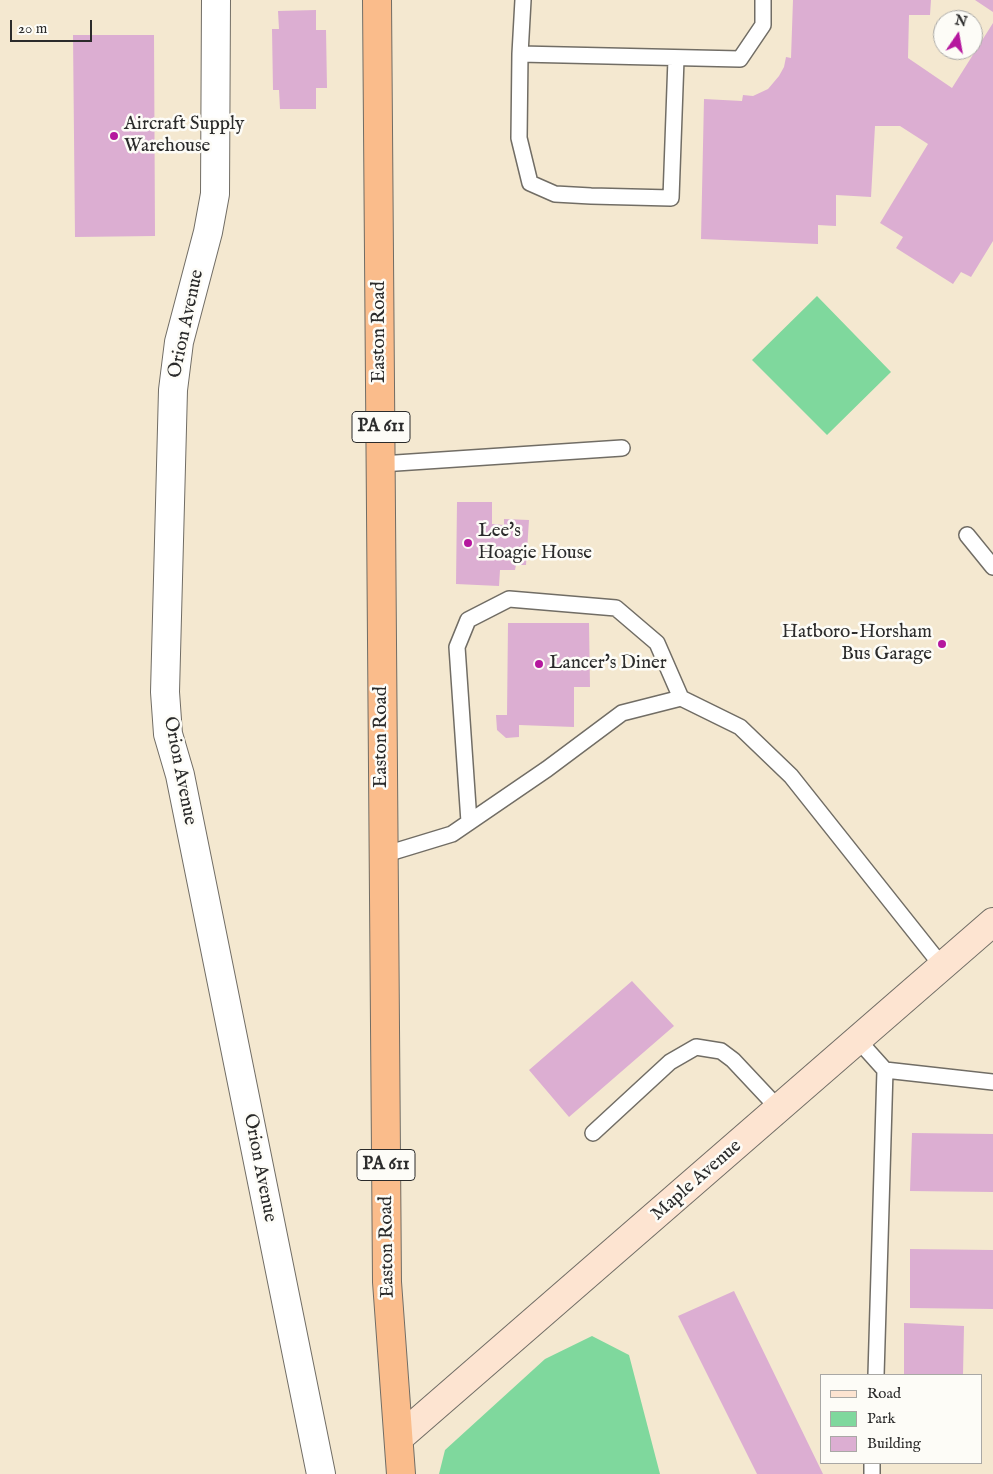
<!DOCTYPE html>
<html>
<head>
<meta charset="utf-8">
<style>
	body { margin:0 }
	#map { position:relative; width:993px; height:1474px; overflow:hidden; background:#f4e8d0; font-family:"IM FELL English",serif }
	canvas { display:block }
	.legend { position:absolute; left:820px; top:1374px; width:162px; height:90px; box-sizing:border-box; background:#fdfcf7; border:1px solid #a9a8a5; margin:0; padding:6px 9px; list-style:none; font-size:15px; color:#2b2b2b }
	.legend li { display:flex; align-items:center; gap:10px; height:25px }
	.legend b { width:25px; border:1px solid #a9a8a5 }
	.north { position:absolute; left:933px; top:10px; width:50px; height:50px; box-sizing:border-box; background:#fdfcf7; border:1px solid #a9a8a5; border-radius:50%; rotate:12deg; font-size:14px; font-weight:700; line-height:20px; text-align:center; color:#2b2b2b }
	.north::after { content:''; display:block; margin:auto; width:18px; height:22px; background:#b5179e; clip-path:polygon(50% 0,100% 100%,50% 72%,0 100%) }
	.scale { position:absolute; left:10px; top:20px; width:82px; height:22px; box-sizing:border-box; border:2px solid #2b2b2b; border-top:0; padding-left:6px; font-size:15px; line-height:18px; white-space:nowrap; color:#2b2b2b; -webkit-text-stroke:4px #fdfcf7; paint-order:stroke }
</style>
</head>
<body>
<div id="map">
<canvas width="993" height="1474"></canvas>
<ul class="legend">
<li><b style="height:6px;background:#fde4d1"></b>Road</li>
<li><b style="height:14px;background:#7fd89d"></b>Park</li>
<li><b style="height:14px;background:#dcaed2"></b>Building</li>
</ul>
<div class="north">N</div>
<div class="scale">20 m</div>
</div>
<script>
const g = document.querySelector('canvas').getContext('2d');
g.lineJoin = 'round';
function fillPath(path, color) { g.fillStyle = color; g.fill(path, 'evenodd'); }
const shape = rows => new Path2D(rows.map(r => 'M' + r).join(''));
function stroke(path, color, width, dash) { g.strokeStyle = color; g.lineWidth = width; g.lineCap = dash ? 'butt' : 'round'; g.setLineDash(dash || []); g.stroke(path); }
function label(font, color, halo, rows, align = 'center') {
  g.font = font + ' "IM FELL English",serif'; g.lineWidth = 5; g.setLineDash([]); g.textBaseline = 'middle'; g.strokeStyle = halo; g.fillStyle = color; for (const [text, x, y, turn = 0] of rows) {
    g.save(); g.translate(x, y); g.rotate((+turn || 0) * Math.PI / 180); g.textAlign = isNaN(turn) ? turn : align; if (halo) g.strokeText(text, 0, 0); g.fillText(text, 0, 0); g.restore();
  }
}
fillPath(shape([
	[817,296,891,372,827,435,752,360],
	[592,1336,629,1355,660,1474,439,1474,445,1450,545,1359]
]), '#7fd89d');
fillPath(shape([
	[793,0,931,0,930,15,909,15,908,58,952,88,993,23,993,241,971,277,961,272,953,284,896,248,903,237,880,223,928,144,900,126,875,126,871,197,836,195,836,226,818,225,818,244,701,239,704,99,742,101,743,95,753,96,768,89,779,76,784,67,786,57,791,58],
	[975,0,993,0,993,12],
	[316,10,316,30,326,30,327,88,316,88,316,109,280,109,279,90,273,90,272,29,279,29,278,11],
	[73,35,154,35,155,236,75,237],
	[457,502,492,502,492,524,504,525,504,519,529,520,526,565,516,565,515,570,500,570,499,586,456,584],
	[508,623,589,623,590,687,574,687,574,727,519,725,519,737,506,738,497,730,496,715,507,715],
	[632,981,674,1026,569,1117,529,1070],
	[912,1133,993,1134,993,1192,910,1191],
	[910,1249,993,1250,993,1309,910,1308],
	[734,1291,823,1474,757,1474,678,1316],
	[904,1323,964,1326,963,1375,904,1375]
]), '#dcaed2');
const lane = shape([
	[523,0,520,54,740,59,763,25,763,0],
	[520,54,519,138,530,183,555,194,591,196,671,198,676,59],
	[381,464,622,448],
	[967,535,993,567],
	[469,822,457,647,468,620,509,599,616,608,657,643,681,698],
	[383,855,452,834,547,769,622,713,681,698,740,727,791,776,942,966],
	[858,1040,885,1070,993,1082],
	[593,1133,670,1062,696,1047,721,1051,733,1060,779,1109],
	[876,1375,885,1070],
	[872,1474,872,1463]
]);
const street = shape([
	[216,0,215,194,208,232,179,342,173,390,165,692,168,734,180,775,321,1474]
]);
const secondary = shape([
	[399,1438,993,922]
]);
const highway = shape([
	[377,0,387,1282,401,1474]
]);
stroke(lane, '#716d65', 18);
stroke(street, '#716d65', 30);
stroke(secondary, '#716d65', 30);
stroke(highway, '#716d65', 30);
stroke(lane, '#fff', 15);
stroke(street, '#fff', 28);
stroke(secondary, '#fde4d1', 28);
stroke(highway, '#fabc8b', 28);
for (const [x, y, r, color] of [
	[114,136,5,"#b5179e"],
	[468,543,5,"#b5179e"],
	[942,644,5,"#b5179e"],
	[539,664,5,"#b5179e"]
]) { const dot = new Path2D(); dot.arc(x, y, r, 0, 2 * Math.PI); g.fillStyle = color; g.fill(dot); stroke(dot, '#fdfcf7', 2); }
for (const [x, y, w] of [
	[381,427,58],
	[386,1165,58]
]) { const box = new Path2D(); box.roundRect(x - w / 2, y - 15.5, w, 31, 4); g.fillStyle = '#fdfcf7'; g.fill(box); stroke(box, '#2b2b2b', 1); }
label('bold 18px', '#2b2b2b', null, [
	["PA 611",381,427],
	["PA 611",386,1165]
]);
label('19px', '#2b2b2b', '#fdfcf7', [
	["Aircraft Supply",124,125],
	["Warehouse",124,147],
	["Lee's",478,532],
	["Hoagie House",478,554],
	["Hatboro-Horsham",932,633,"right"],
	["Bus Garage",932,655,"right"],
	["Lancer's Diner",549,664]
], 'left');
label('19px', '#2b2b2b', '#fdfcf7', [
	["Orion Avenue",187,324,-78],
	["Easton Road",380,332,-90],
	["Easton Road",382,737,-90],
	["Orion Avenue",179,771,79],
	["Orion Avenue",259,1168,79],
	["Maple Avenue",697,1181,-41],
	["Easton Road",388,1247,-91]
]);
</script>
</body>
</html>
